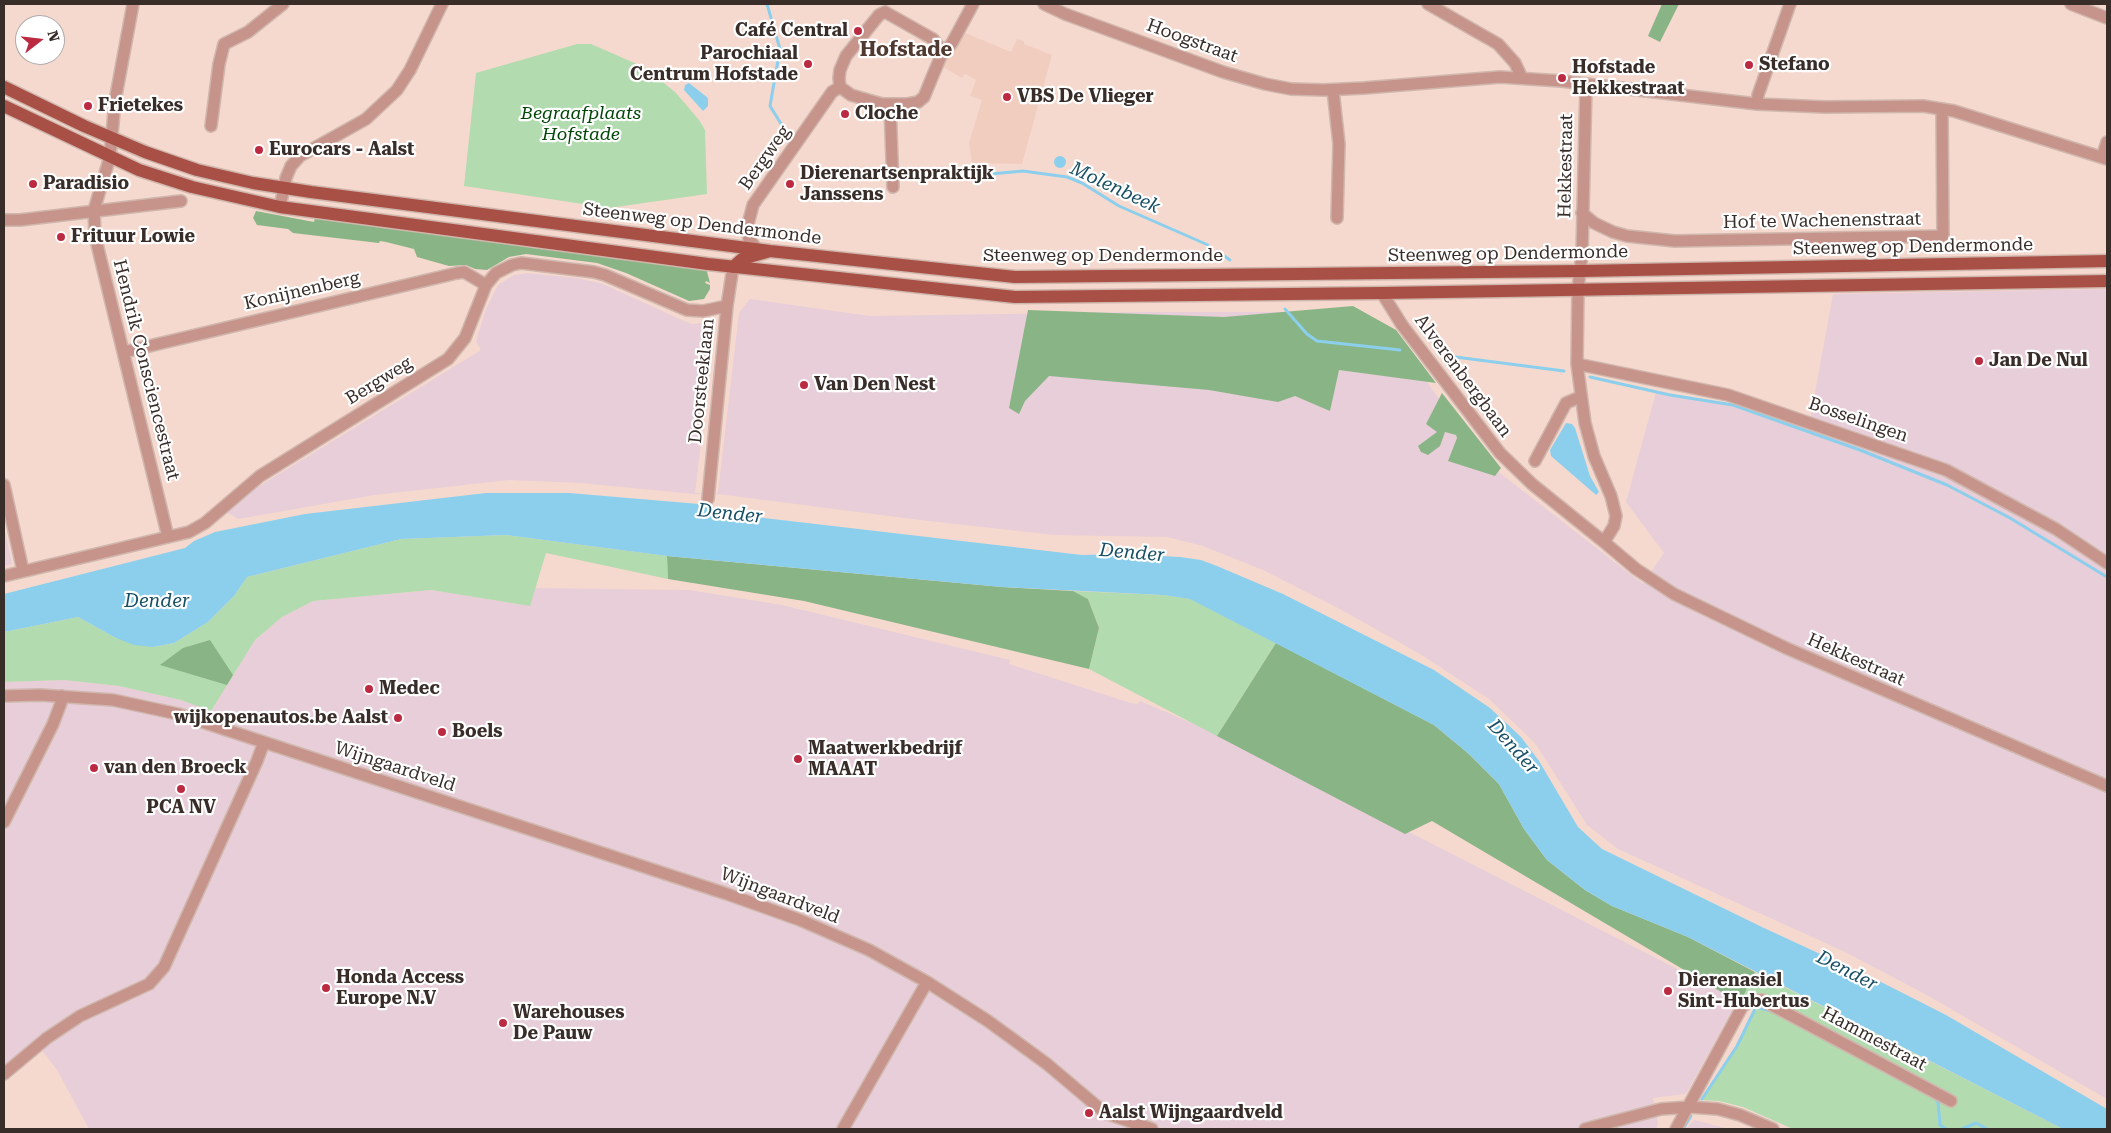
<!DOCTYPE html>
<html>
<head>
<meta charset="utf-8">
<style>
	body { margin:0 }
	#map { position:relative; width:2111px; height:1133px; overflow:hidden; background:#f6d9ce; font-family:"Roboto Serif",serif }
	canvas { display:block }
	.frame { position:absolute; inset:0; border:5px solid #382d29; pointer-events:none }
	.north { position:absolute; left:15px; top:15px; width:50px; height:50px; box-sizing:border-box; background:#fff; border:1px solid #afaba9; border-radius:50%; rotate:74deg; font-size:14px; font-weight:700; line-height:20px; text-align:center; color:#382d29 }
	.north::after { content:''; display:block; margin:auto; width:18px; height:22px; background:#bb2a41; clip-path:polygon(50% 0,100% 100%,50% 72%,0 100%) }
</style>
</head>
<body>
<div id="map">
<canvas width="2111" height="1133"></canvas>
<div class="frame"></div>
<div class="north">N</div>
</div>
<script>
const g = document.querySelector('canvas').getContext('2d');
g.lineJoin = 'round';
function fillPath(path, color) { g.fillStyle = color; g.fill(path, 'evenodd'); }
const shape = rows => new Path2D(rows.map(r => 'M' + r).join(''));
function stroke(path, color, width, dash) { g.strokeStyle = color; g.lineWidth = width; g.lineCap = dash ? 'butt' : 'round'; g.setLineDash(dash || []); g.stroke(path); }
function label(font, color, halo, rows, align = 'center') {
  g.font = font + ' "Roboto Serif",serif'; g.lineWidth = 4.5; g.setLineDash([]); g.textBaseline = 'middle'; g.strokeStyle = halo; g.fillStyle = color; for (const [text, x, y, turn = 0] of rows) {
    g.save(); g.translate(x, y); g.rotate((+turn || 0) * Math.PI / 180); g.textAlign = isNaN(turn) ? turn : align; if (halo) g.strokeText(text, 0, 0); g.fillText(text, 0, 0); g.restore();
  }
}
fillPath(shape([
	[963,32,1011,52,1017,39,1024,41,1024,44,1052,55,1022,164,972,163,969,143,982,100,970,96,976,80,965,74,962,78,943,67]
]), '#f1cdbf');
fillPath(shape([
	[527,273,576,278,603,284,684,321,692,324,715,322,695,493,718,493,739,313,750,299,870,316,1135,312,1363,312,1390,329,1434,392,1496,470,1643,584,1664,553,1626,502,1656,392,1733,405,1808,431,1833,294,2107,289,2107,1099,1925,994,1843,951,1618,849,1587,825,1535,743,1489,699,1420,654,1338,608,1263,570,1203,546,1167,537,1054,535,920,520,718,494,694,494,580,483,509,480,375,495,238,519,222,509,481,350,476,341,486,309,498,285,514,275],
	[4,527,12,564,4,566],
	[531,588,689,590,782,605,1010,660,1009,664,1131,703,1137,704,1140,701,1211,731,1216,724,1413,824,1409,832,1738,1000,1687,1092,1684,1094,1653,1098,1658,1123,1656,1129,89,1129,57,1070,35,1041,4,1066,4,682,64,680,119,686,181,700,211,711,255,640,282,617,313,601,431,590,530,606],
	[1694,1120,1729,1129,1686,1129]
]), '#e7ced8');
fillPath(shape([
	[577,44,591,44,646,68,676,93,699,120,705,130,707,194,609,208,464,186,476,73],
	[506,535,667,556,668,579,546,553,530,606,431,590,313,601,282,617,255,640,211,711,181,700,119,686,64,680,4,682,4,632,78,617,116,638,153,647,174,643,208,622,234,596,247,577,401,539],
	[1073,591,1163,595,1191,599,1276,643,1217,736,1089,669,1099,628,1088,599],
	[1755,972,1804,997,2063,1129,1793,1129,1743,1107,1719,1101,1701,1100,1737,1046,1756,1008,1740,1003]
]), '#b2dbaf');
fillPath(shape([
	[1662,4,1679,4,1660,42,1648,36],
	[256,211,314,222,315,217,706,268,710,283,706,281,705,283,710,285,710,289,704,299,689,301,626,273,597,263,526,254,509,257,487,270,475,269,466,265,449,266,417,257,414,249,386,242,380,241,379,243,293,233,288,229,257,225,253,218],
	[1353,306,1396,330,1436,383,1339,370,1330,411,1295,396,1278,402,1209,390,1049,376,1025,401,1019,414,1009,408,1028,310,1224,317],
	[1442,393,1501,468,1495,476,1448,461,1457,438,1456,435,1445,432,1440,446,1428,455,1421,452,1418,446,1437,432,1426,424],
	[667,556,1002,587,1073,591,1088,599,1099,628,1089,669,804,601,668,579],
	[210,640,233,675,227,685,160,665,183,648],
	[1276,643,1434,725,1469,754,1499,784,1524,829,1547,860,1585,890,1612,906,1688,937,1755,972,1740,1003,1432,821,1405,834,1217,736]
]), '#89b586');
fillPath(shape([
	[689,83,708,98,708,106,703,111,684,90,685,85],
	'1054 162a6 6 0 1 1 12 0a6 6 0 1 1-12 0Z',
	[1566,423,1572,424,1575,428,1590,476,1599,492,1596,495,1551,456,1550,450],
	[486,493,569,493,711,505,721,513,1082,555,1120,554,1180,557,1201,560,1217,566,1283,594,1434,670,1490,708,1521,737,1539,761,1578,827,1602,849,1764,928,1883,983,1946,1015,2107,1109,2107,1129,2063,1129,1688,937,1612,906,1585,890,1547,860,1524,829,1499,784,1469,754,1434,725,1190,599,1163,595,1002,587,667,556,506,535,401,539,247,577,234,596,208,622,174,643,153,647,134,645,116,638,78,617,4,632,4,594,185,548,194,541,215,532,305,514]
]), '#8bcfed');
stroke(shape([
	[767,4,780,49,770,106,788,135],
	[947,178,1023,171,1067,177,1082,183,1119,206,1208,245],
	[1217,251,1230,260],
	[1285,309,1307,334,1317,341,1400,350],
	[1440,355,1564,371],
	[1590,377,1670,395,1733,405,1860,450,1947,485,2010,518,2107,577],
	[1934,1097,1938,1102,1940,1125,1946,1129],
	[1702,1099,1737,1046,1756,1007,1771,1011],
	[1683,1129,1691,1116],
	[1962,1129,1976,1123,1987,1129]
]), '#8bcfed', 3);
const minor = shape([
	[133,4,115,101,110,157,94,210,95,236,168,537],
	[1044,4,1065,14,1223,72,1265,84,1291,89,1324,90,1364,88,1500,77,1561,81,1757,104,1825,107,1923,106,1954,111,2107,159],
	[1428,4,1498,44,1515,63,1522,78],
	[2071,4,2107,18],
	[885,12,933,39,940,48,941,56,933,75,924,97,918,102,907,104,882,104,851,95,840,87,839,78,840,70,846,56,879,15,885,12],
	[941,56,952,43,973,4],
	[1586,85,1582,254,1578,289,1577,364,1585,423,1594,456,1611,496,1616,516,1614,526,1604,542,1636,569,1674,594,1786,648,2107,786],
	[1333,90,1339,144,1337,218],
	[890,104,893,187],
	[1757,104,1758,95,1790,4],
	[211,126,219,64,224,44,248,32,283,4],
	[2102,157,2107,142],
	[280,207,286,178,291,166,300,156,366,119,397,90,410,70,442,4],
	[1582,213,1594,223,1613,232,1627,236,1675,241,1943,236,1942,109],
	[4,220,20,220,181,201],
	[756,248,749,239,747,228,753,205,832,92,840,87],
	[1382,293,1402,325,1500,453,1532,484,1604,542],
	[124,352,457,273,464,272,486,285],
	[1577,364,1728,395,1946,470,2056,529,2107,563],
	[1535,461,1566,403,1580,397],
	[4,485,23,571],
	[708,499,727,306,733,267],
	[4,576,168,537,189,532,205,523,260,476,448,359,465,338,486,285,496,273,512,265,521,263,594,272,605,275,687,310,703,311,727,306],
	[4,696,40,695,113,700,178,714,727,894,800,920,869,950,927,982,988,1021,1047,1064,1105,1113,1152,1129],
	[4,822,53,724,61,703,62,696],
	[4,1074,47,1038,80,1016,149,984,164,967,257,761,264,742],
	[843,1129,927,982],
	[1585,1129,1661,1109,1689,1107,1718,1109,1740,1115,1773,1129],
	[1676,1129,1742,1007,1750,1001,1762,1000,1951,1101]
]);
const major = shape([
	[4,87,84,126,145,152,197,170,253,183,311,192,770,251,1015,277,1581,271,2107,261],
	[4,106,139,170,192,187,280,207,708,264,1015,297,1382,293,2107,281],
	[733,267,742,259,767,252]
]);
stroke(minor, '#d0b7ad', 14);
stroke(major, '#d0b7ad', 15);
stroke(minor, '#c7948c', 11);
stroke(major, '#a95046', 12);
for (const [x, y, r, color] of [
	[858,31,5,"#bb2a41"],
	[808,64,5,"#bb2a41"],
	[1749,65,5,"#bb2a41"],
	[1562,78,5,"#bb2a41"],
	[1007,97,5,"#bb2a41"],
	[88,106,5,"#bb2a41"],
	[845,114,5,"#bb2a41"],
	[259,150,5,"#bb2a41"],
	[33,184,5,"#bb2a41"],
	[790,184,5,"#bb2a41"],
	[61,237,5,"#bb2a41"],
	[1979,361,5,"#bb2a41"],
	[804,385,5,"#bb2a41"],
	[369,689,5,"#bb2a41"],
	[398,718,5,"#bb2a41"],
	[442,732,5,"#bb2a41"],
	[798,759,5,"#bb2a41"],
	[94,768,5,"#bb2a41"],
	[181,789,5,"#bb2a41"],
	[326,988,5,"#bb2a41"],
	[1668,991,5,"#bb2a41"],
	[503,1023,5,"#bb2a41"],
	[1089,1113,5,"#bb2a41"]
]) { const dot = new Path2D(); dot.arc(x, y, r, 0, 2 * Math.PI); g.fillStyle = color; g.fill(dot); stroke(dot, '#fff', 2); }
label('bold 18px', '#382d29', '#fff', [
	["Café Central",848,31,"right"],
	["Parochiaal",798,54,"right"],
	["Centrum Hofstade",798,75,"right"],
	["Stefano",1759,65],
	["Hofstade",1572,68],
	["Hekkestraat",1572,89],
	["VBS De Vlieger",1017,97],
	["Frietekes",98,106],
	["Cloche",855,114],
	["Eurocars - Aalst",269,150],
	["Dierenartsenpraktijk",800,174],
	["Janssens",800,195],
	["Paradisio",43,184],
	["Frituur Lowie",71,237],
	["Jan De Nul",1989,361],
	["Van Den Nest",814,385],
	["Medec",379,689],
	["wijkopenautos.be Aalst",388,718,"right"],
	["Boels",452,732],
	["Maatwerkbedrijf",808,749],
	["MAAAT",808,770],
	["van den Broeck",104,768],
	["PCA NV",181,808,"center"],
	["Honda Access",336,978],
	["Europe N.V",336,999],
	["Dierenasiel",1678,981],
	["Sint-Hubertus",1678,1002],
	["Warehouses",513,1013],
	["De Pauw",513,1034],
	["Aalst Wijngaardveld",1099,1113]
], 'left');
label('18px', '#382d29', '#fff', [
	["Hoogstraat",1192,41,20],
	["Bergweg",765,158,-55],
	["Hekkestraat",1566,166,-89],
	["Hof te Wachenenstraat",1822,221,-1],
	["Steenweg op Dendermonde",702,224,7],
	["Steenweg op Dendermonde",1913,247,-1],
	["Steenweg op Dendermonde",1508,254,-1],
	["Steenweg op Dendermonde",1103,256],
	["Konijnenberg",302,291,-13],
	["Hendrik Consciencestraat",146,370,76],
	["Alverenbergbaan",1463,376,53],
	["Bergweg",379,381,-32],
	["Doorsteeklaan",702,381,-84],
	["Bosselingen",1858,420,19],
	["Hekkestraat",1856,660,24],
	["Wijngaardveld",395,767,18],
	["Wijngaardveld",780,896,21],
	["Hammestraat",1874,1039,28]
]);
label('italic 18px', '#024607', '#fff', [
	["Begraafplaats",581,114],
	["Hofstade",581,135]
]);
label('italic 19px', '#164e63', '#fff', [
	["Molenbeek",1115,188,25],
	["Dender",730,514,6],
	["Dender",1132,553,5],
	["Dender",157,601],
	["Dender",1513,747,48],
	["Dender",1847,971,27]
]);
label('bold 20px', '#4f3930', '#fff', [
	["Hofstade",906,50]
]);
</script>
</body>
</html>
